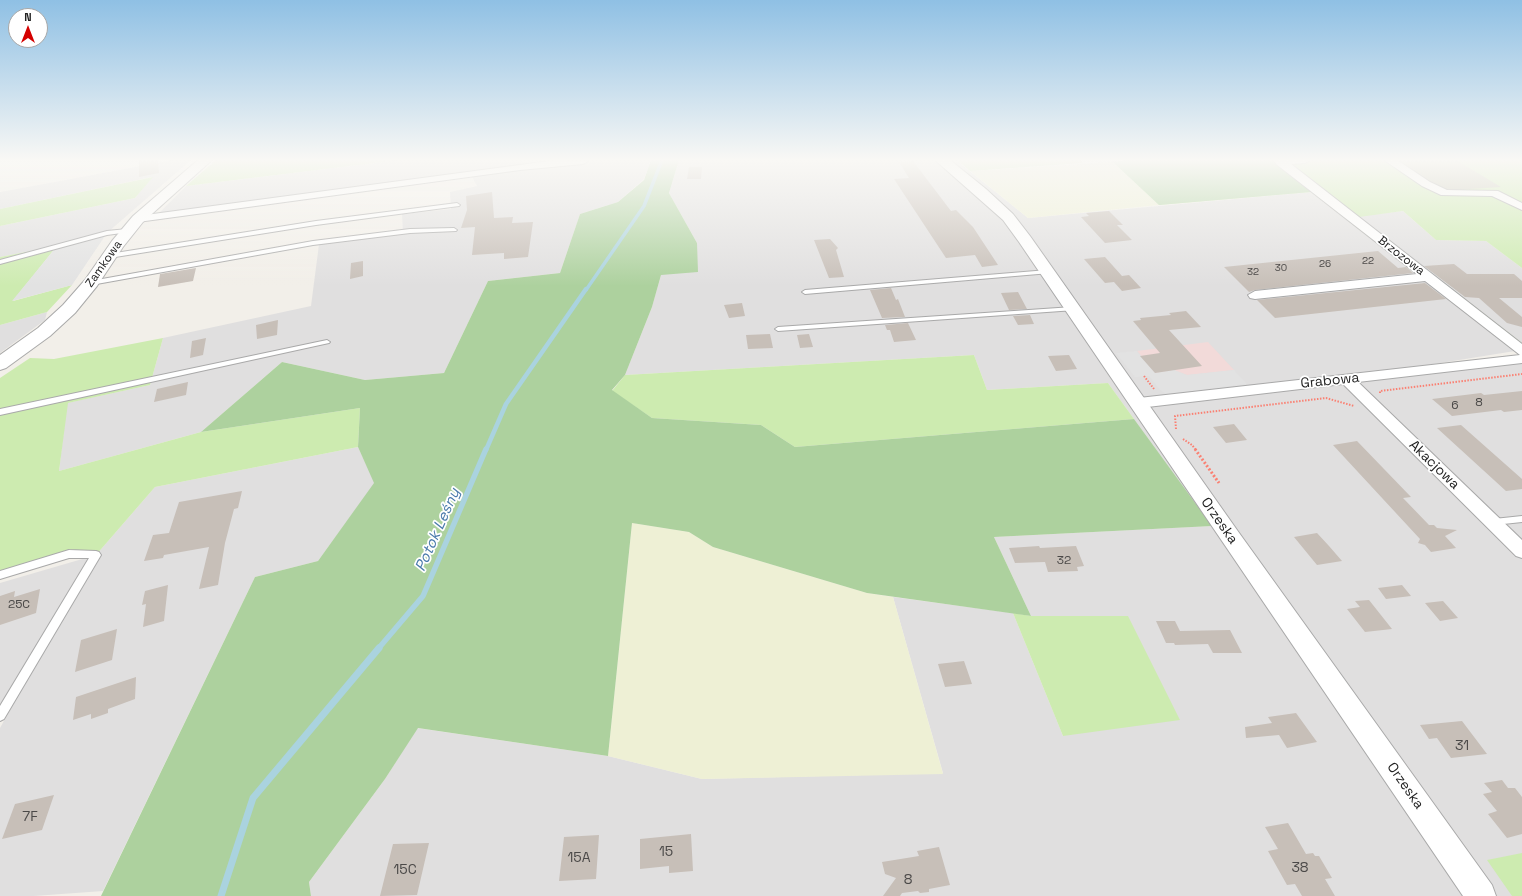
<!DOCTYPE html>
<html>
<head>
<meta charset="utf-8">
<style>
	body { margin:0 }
	#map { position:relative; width:1522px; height:896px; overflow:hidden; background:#f2efe9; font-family:"Space Grotesk",sans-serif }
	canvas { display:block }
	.north { position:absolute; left:8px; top:8px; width:40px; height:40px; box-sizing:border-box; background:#fff; border:1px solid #a7a7a7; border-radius:50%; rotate:0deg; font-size:11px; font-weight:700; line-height:16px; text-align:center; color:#222 }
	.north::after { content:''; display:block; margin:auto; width:14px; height:18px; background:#d40000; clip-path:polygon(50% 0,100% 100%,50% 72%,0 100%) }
</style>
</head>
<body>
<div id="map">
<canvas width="1522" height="896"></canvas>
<div class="north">N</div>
</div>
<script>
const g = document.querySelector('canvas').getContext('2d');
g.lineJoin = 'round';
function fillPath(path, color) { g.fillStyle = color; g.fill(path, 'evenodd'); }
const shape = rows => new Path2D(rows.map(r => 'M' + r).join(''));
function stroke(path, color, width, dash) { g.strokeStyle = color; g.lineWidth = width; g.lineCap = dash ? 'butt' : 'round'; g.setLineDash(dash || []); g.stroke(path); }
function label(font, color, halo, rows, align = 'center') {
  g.font = font + ' "Space Grotesk",sans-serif'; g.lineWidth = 3.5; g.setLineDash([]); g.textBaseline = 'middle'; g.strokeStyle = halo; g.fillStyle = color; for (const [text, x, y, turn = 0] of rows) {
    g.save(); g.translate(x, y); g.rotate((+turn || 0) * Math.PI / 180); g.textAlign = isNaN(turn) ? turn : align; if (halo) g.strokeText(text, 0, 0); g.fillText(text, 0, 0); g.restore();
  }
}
fillPath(shape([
	[173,160,191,160,107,233,57,246,0,257,0,226,135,198,152,177,0,209,0,192],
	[399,160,651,160,644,179,618,202,580,214,560,273,488,281,444,373,365,380,282,362,201,432,59,471,67,403,150,385,163,338,311,306,319,244,403,234,402,214,451,209,450,192,477,186,469,172,156,216,186,186],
	[679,160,956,160,1028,218,1311,192,1515,351,1341,379,1522,359,1522,896,311,896,309,882,385,779,417,728,608,756,702,779,943,773,893,597,1013,613,1063,736,1128,616,1031,616,994,537,1211,526,1108,383,987,390,974,355,625,375,652,307,661,275,697,243,669,193],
	[1403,211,1436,240,1486,241,1522,268,1522,343,1358,216],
	[47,312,45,320,0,353,0,325],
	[358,447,375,483,318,561,255,577,103,891,34,896,0,896,0,728,88,569,0,714,0,583,96,555,155,487]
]), '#e0dfdf');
fillPath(shape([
	[1208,342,1234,370,1187,375,1174,370,1155,373,1137,351]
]), '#f2dad9');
fillPath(shape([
	[1362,160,1459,160,1507,188,1440,191]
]), '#c7c7b4');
fillPath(shape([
	[1113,162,1159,205,1028,218,970,171],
	[632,523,689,532,713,547,867,593,893,597,943,774,702,779,608,756]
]), '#eef0d5');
fillPath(shape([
	[216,160,399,160,186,186],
	[957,160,1080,160,1083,163,970,171],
	[1131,160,1400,160,1440,191,1501,187,1456,160,1522,160,1522,268,1486,241,1436,240,1403,211,1359,217,1522,343,1522,354,1515,351,1311,192,1159,205,1113,162],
	[153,177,135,198,0,226,0,209],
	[57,246,13,301,72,285,47,312,0,325,0,257],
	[163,338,150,385,68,403,59,471,201,432,360,408,358,447,155,487,96,555,69,554,0,578,0,378,30,358,54,359],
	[974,355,987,390,1108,383,1134,419,795,447,761,425,652,418,612,391,625,375],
	[1013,613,1031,616,1128,616,1180,720,1063,736],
	[1522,853,1522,896,1512,896,1487,860]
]), '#cdebb0');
fillPath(shape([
	[651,160,679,160,669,193,697,243,698,272,661,275,652,307,625,375,612,390,652,418,761,425,795,447,1134,419,1212,526,994,537,1031,616,867,593,713,547,689,532,632,523,608,756,418,728,385,779,309,882,311,896,101,896,255,577,318,561,374,483,358,447,360,408,201,432,282,362,365,380,444,373,488,281,560,273,580,214,618,202,644,180],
	[1131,160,1270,160,1311,192,1159,205,1113,162]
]), '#add19e');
fillPath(shape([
	[107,233,72,285,12,301,57,246],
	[1137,351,1155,373,1174,370,1187,375,1234,370,1247,384,1166,394,1160,390,1149,376,1135,377,1116,353]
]), '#e2e2e2');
stroke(shape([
	[586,290,644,206,662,160]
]), '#aad3df', 3.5);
stroke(shape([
	[486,450,506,404,586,289]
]), '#aad3df', 4.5);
stroke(shape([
	[378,649,423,596,486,449]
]), '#aad3df', 5.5);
stroke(shape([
	[221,896,253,798,379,648]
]), '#aad3df', 7);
fillPath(shape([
	[139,160,158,160,159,173,139,177],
	[913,161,951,211,956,210,973,227,998,265,982,267,975,255,946,258,894,179,909,178,899,162],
	[689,167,702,167,701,179,687,179],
	[492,192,494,218,513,217,512,223,533,222,528,257,504,259,504,253,472,255,475,227,461,228,467,210,466,196],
	[1109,211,1123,225,1117,225,1132,240,1105,243,1081,217,1089,216,1086,213],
	[830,239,838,248,836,250,844,277,829,278,814,240],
	[1378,251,1398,268,1406,267,1413,273,1255,290,1249,292,1224,267],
	[1105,257,1122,276,1129,275,1141,288,1122,291,1114,282,1105,283,1084,259],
	[363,261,363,276,350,279,351,263],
	[1454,264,1467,274,1514,274,1522,281,1522,298,1499,298,1522,317,1522,327,1507,323,1479,298,1465,297,1424,266],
	[196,268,193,281,158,287,160,274],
	[1425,283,1446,299,1275,318,1257,300],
	[891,288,896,300,898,299,905,317,882,318,870,290],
	[1018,292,1027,309,1009,310,1001,293],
	[742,303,745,316,729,318,724,305],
	[1186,311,1201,327,1169,330,1202,366,1155,373,1140,356,1160,353,1133,321,1141,320,1140,318,1171,315,1169,313],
	[1030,315,1034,324,1018,325,1013,316],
	[278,320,277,335,257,339,256,325],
	[908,323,916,340,894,342,890,330,887,330,885,325],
	[770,334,773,348,748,349,746,335],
	[809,334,813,347,800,348,797,335],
	[206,338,203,355,190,358,192,341],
	[1069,355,1077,369,1056,371,1048,356],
	[188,382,186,395,154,402,157,389],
	[1522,391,1522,410,1504,412,1501,410,1452,416,1432,399,1481,393,1484,395],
	[1234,424,1247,440,1226,443,1213,427],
	[1461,425,1522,479,1522,489,1506,491,1437,428],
	[1357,441,1411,497,1403,498,1429,525,1434,525,1437,528,1457,530,1445,536,1456,548,1431,552,1425,545,1418,543,1420,539,1333,445],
	[242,491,238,508,234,509,225,543,218,585,199,589,209,547,164,555,163,558,144,561,153,535,169,533,179,502],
	[1317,533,1329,546,1342,561,1317,565,1294,537],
	[1039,546,1040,548,1076,546,1084,566,1077,567,1078,571,1048,572,1045,562,1015,563,1009,548],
	[168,585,164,621,143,627,146,604,142,605,145,591],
	[1402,585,1411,596,1386,599,1378,588],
	[40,589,36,613,0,625,0,596,15,591,14,597],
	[1369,600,1392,629,1365,632,1347,609,1360,607,1355,601],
	[1443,601,1458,618,1440,621,1425,603],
	[1156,621,1175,621,1180,631,1230,630,1242,653,1213,653,1208,644,1175,645,1174,643,1166,643],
	[117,629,112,660,75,672,81,640],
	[964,661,972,684,945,687,938,664],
	[136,677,135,699,108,709,108,713,91,719,91,714,73,720,76,697],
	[1296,713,1317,742,1287,748,1279,735,1246,738,1245,727,1272,723,1268,717],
	[1462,721,1487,754,1451,758,1437,738,1429,739,1420,725],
	[1502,780,1508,788,1515,788,1522,797,1522,834,1507,838,1488,814,1497,811,1483,794,1492,792,1484,783],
	[54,795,42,830,2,839,15,804],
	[1288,823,1306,854,1313,853,1315,856,1319,856,1332,878,1325,879,1335,896,1302,896,1295,884,1287,885,1268,851,1278,849,1265,827],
	[691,834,693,871,669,873,669,866,640,869,640,839],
	[599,835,596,879,559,881,564,837],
	[429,843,417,895,380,896,393,844],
	[939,847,950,885,929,889,929,892,920,893,918,891,902,893,900,896,883,896,896,878,885,874,882,862,919,856,917,851]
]), '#c7bfb8');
const service = shape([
	[457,203,460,205,459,206,316,225,109,258,106,256,109,254,316,221,457,203],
	[454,228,457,230,456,231,410,233,313,245,91,285,88,283,91,281,313,241,410,229,454,228],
	[127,229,129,230,129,232,107,235,0,264,0,260,107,231,127,229],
	[1048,270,1050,271,1050,273,805,294,802,292,805,290,1048,270],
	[1073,307,1076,309,1075,310,778,331,775,329,778,327,1073,307],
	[327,340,330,342,329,343,0,415,0,409,327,340],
	[1522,516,1522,522,1494,525,1491,524,1490,522,1491,520,1494,519,1522,516],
	[69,550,96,551,99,552,101,555,4,719,0,721,0,706,89,558,69,558,0,579,0,571,69,550]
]);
const minor = shape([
	[557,160,588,161,583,164,520,170,138,222,132,219,138,216,557,160],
	[1274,160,1310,160,1305,163,1291,164,1522,344,1522,363,1358,382,1522,540,1522,558,1516,556,1343,384,1139,408,1134,407,1131,403,1134,399,1139,398,1520,355,1425,281,1255,299,1250,298,1248,295,1255,291,1417,274,1276,164,1274,160],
	[1384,160,1397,160,1430,182,1447,190,1498,191,1522,203,1522,210,1492,196,1441,195,1422,186,1384,160]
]);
const tertiary = shape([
	[198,160,212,160,143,222,123,247,97,286,75,313,50,336,6,368,0,370,0,355,38,328,63,305,85,280,112,241,133,216,198,160],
	[935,160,950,160,986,189,1013,214,1030,236,1237,530,1492,885,1496,896,1463,896,1019,242,1003,220,935,160]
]);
stroke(service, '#a9a9a9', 2);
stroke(minor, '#a9a9a9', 2);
stroke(tertiary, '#a9a9a9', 2);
stroke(shape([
	[1144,376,1154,389],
	[1380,393,1380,391,1522,374],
	[1176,429,1175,416,1326,398,1354,406],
	[1183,439,1192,445,1196,450]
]), '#fa8072', 2, [1.5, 1.5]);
stroke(shape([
	[1195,449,1219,483]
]), '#fa8072', 3, [2, 2]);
fillPath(service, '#fff');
fillPath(minor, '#fff');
fillPath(tertiary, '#fff');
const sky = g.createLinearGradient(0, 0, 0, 286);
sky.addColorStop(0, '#8fc0e4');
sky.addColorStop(0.56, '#f9f8f5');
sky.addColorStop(1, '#f9f8f500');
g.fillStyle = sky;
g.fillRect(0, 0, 1522, 286);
label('10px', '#4b4948', null, [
	["22",1368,261],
	["26",1325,264],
	["30",1281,268],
	["32",1253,272]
]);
label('12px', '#222', '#fff', [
	["Brzozowa",1401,256,38],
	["Zamkowa",104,264,-55]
]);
label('12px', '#4b4948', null, [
	["8",1479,403],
	["6",1455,406],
	["32",1064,561],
	["25C",19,605]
]);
label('14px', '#222', '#fff', [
	["Grabowa",1330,381,-6],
	["Akacjowa",1434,465,44],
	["Orzeska",1219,521,55],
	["Orzeska",1405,786,55]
]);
label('14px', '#4b4948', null, [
	["31",1462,746],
	["7F",30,817],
	["15",666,852],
	["15A",579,858],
	["38",1300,868],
	["15C",405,870],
	["8",908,880]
]);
label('italic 15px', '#4a7aab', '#fff', [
	["Potok Leśny",438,530,-66]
]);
</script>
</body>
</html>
